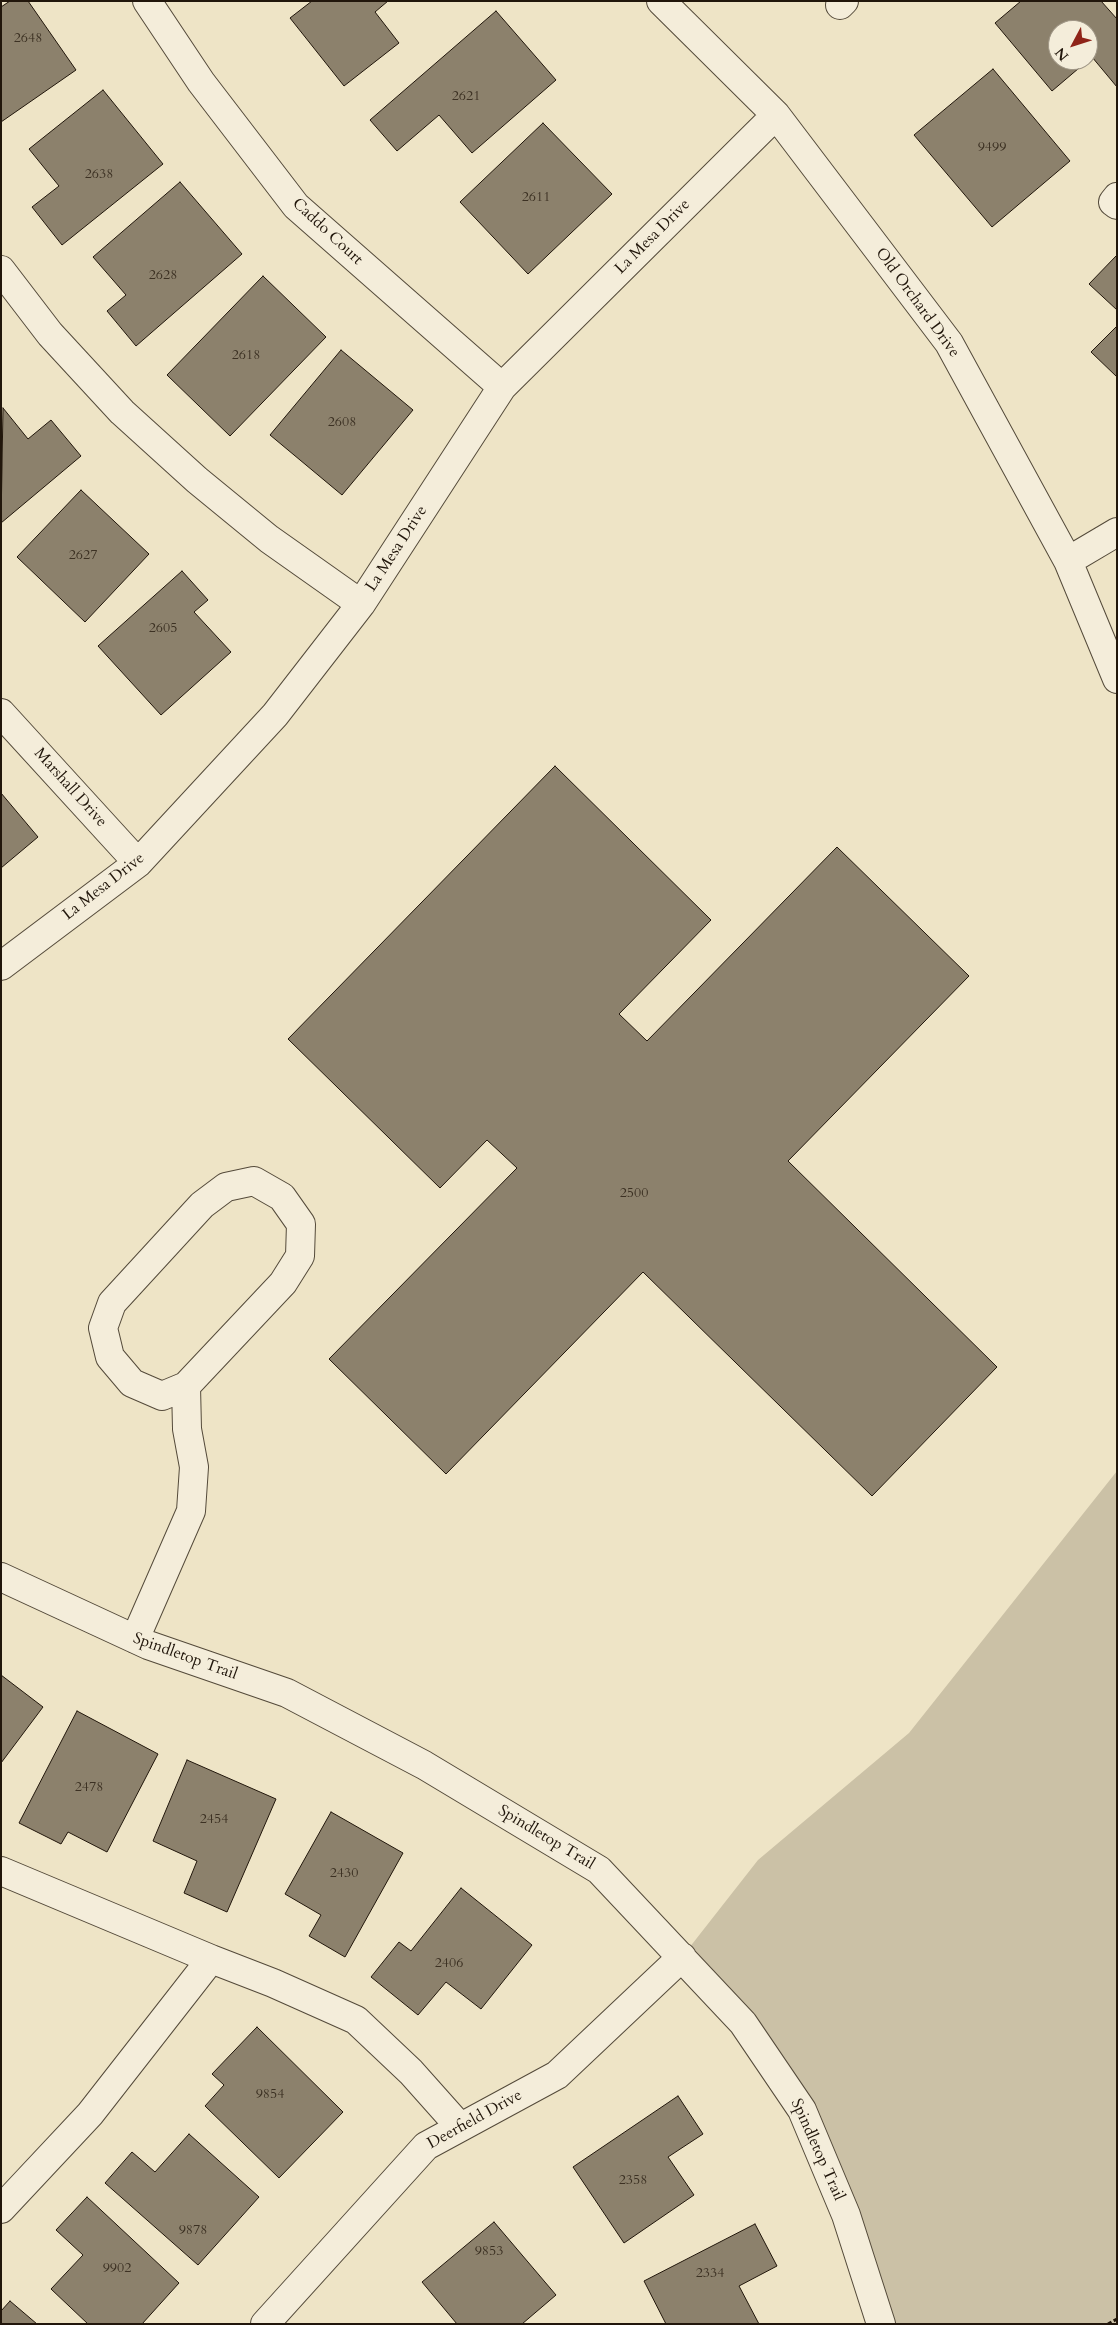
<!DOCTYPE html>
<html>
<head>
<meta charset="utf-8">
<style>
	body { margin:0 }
	#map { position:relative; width:1118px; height:2325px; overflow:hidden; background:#eee4c6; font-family:Cardo,serif }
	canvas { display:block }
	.frame { position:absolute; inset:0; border:2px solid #21160b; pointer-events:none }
	.north { position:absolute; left:1048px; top:20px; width:50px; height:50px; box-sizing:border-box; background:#f4edda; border:1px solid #a09787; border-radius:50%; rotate:230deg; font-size:14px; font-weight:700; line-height:20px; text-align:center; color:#21160b }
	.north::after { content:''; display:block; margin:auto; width:18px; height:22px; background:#8f2418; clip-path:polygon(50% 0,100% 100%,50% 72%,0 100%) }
</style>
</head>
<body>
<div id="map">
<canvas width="1118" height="2325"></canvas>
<div class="frame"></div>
<div class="north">N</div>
</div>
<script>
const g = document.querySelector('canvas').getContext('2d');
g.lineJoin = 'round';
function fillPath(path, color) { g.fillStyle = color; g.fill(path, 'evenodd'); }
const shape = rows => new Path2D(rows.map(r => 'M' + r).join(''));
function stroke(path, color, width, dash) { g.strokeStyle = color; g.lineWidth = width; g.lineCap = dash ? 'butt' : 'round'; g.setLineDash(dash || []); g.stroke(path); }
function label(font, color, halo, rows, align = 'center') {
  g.font = font + ' Cardo,serif'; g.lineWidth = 4; g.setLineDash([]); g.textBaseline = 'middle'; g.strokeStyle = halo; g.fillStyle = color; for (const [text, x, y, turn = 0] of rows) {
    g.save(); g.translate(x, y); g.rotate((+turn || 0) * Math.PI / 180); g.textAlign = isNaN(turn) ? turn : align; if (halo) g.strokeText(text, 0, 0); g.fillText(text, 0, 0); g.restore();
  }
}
fillPath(shape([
	[1117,1471,1117,2324,879,2324,802,2110,682,1957,758,1860,909,1733]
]), '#cbc1a6');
const building = shape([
	[10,1,28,1,76,70,1,122,1,7,10,1],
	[312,1,388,1,375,12,399,43,344,86,290,18,312,1],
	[1021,1,1101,1,1117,19,1117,87,1092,57,1052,91,995,23,1021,1],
	[1058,30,1088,30,1088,60,1058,60,1058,30],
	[496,11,556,80,472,153,439,115,397,151,370,120,496,11],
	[993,69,1070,161,992,227,914,135,993,69],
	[103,90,163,164,62,245,32,207,59,186,29,149,103,90],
	[543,123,612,194,528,274,460,202,543,123],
	[180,182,242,254,136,346,107,311,126,295,93,257,180,182],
	[1117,255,1117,310,1089,284,1117,255],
	[263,276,326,337,230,436,167,375,263,276],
	[1117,326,1117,377,1091,352,1117,326],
	[341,350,413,410,342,495,270,435,341,350],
	[3,408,28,439,51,420,81,456,1,523,3,408],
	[81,490,149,554,85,622,17,557,81,490],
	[182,571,208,600,194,612,231,652,161,715,98,646,182,571],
	[555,766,711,920,619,1014,647,1041,837,847,969,976,788,1161,997,1367,872,1496,643,1272,446,1474,329,1359,517,1168,487,1140,440,1188,288,1039,555,766],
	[1,793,38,837,1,868,1,793],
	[1,1675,43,1707,1,1763,1,1675],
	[77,1711,158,1754,107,1852,68,1832,61,1844,19,1823,77,1711],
	[187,1760,276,1799,227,1912,184,1893,197,1861,153,1841,187,1760],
	[331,1812,403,1853,345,1957,309,1936,321,1915,285,1894,331,1812],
	[461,1888,532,1945,481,2009,446,1982,418,2015,371,1977,399,1942,411,1951,461,1888],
	[257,2027,343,2112,279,2178,205,2106,224,2085,212,2074,257,2027],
	[678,2096,703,2134,668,2157,694,2195,624,2243,573,2167,678,2096],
	[189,2134,259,2197,198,2265,105,2183,132,2152,155,2172,189,2134],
	[87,2197,179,2283,142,2324,88,2324,51,2289,83,2255,56,2230,87,2197],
	[494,2222,556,2295,522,2324,457,2324,422,2282,494,2222],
	[755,2224,777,2266,739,2286,759,2324,666,2324,644,2281,755,2224],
	[10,2301,37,2324,1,2324,1,2311,10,2301]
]);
fillPath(building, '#8c816c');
stroke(building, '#21160b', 1);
const minor = shape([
	[147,1,201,82,296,206,502,387],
	[661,1,776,115,949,343,1068,561,1117,679],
	[840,5,844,1],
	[1117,197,1113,202,1117,205],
	[1,270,50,334,122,412,197,480,269,539,361,604],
	[1068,561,1117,532],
	[1,713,138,863],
	[1,966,138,863,275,715,361,604,502,387,776,115],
	[1,1577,148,1645,287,1693,424,1765,599,1870,743,2023,802,2110,846,2215,881,2324],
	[135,1639,191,1511,194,1467,187,1429,186,1386,162,1396,132,1383,110,1357,103,1328,112,1303,202,1205,226,1187,254,1181,282,1197,301,1224,300,1256,283,1283,186,1386],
	[1,1871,211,1959],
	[1,2209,90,2114,211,1959,273,1983,356,2020,411,2072,460,2127],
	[265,2324,426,2146,557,2075,682,1957]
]);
stroke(minor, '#544a3a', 30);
stroke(shape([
	[1108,2324,1117,2319]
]), '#21160b', 3, [4, 2.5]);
stroke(minor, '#f4edda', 28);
label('14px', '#3c3123', null, [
	["2648",28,39],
	["2621",466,97],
	["9499",992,148],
	["2638",99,175],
	["2611",536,198],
	["2628",163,276],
	["2618",246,356],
	["2608",342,423],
	["2627",83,556],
	["2605",163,629],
	["2500",634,1194],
	["2478",89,1788],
	["2454",214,1820],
	["2430",344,1874],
	["2406",449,1964],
	["9854",270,2095],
	["2358",633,2181],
	["9878",193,2231],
	["9853",489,2252],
	["9902",117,2269],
	["2334",710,2274]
]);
label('16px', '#21160b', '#f4edda', [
	["Caddo Court",327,232,43],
	["La Mesa Drive",653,237,-45],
	["Old Orchard Drive",917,303,54],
	["La Mesa Drive",397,549,-57],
	["Marshall Drive",70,788,48],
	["La Mesa Drive",104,887,-38],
	["Spindletop Trail",185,1657,20],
	["Spindletop Trail",546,1838,31],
	["Deerfield Drive",475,2120,-29],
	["Spindletop Trail",817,2150,66]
]);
</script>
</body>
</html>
